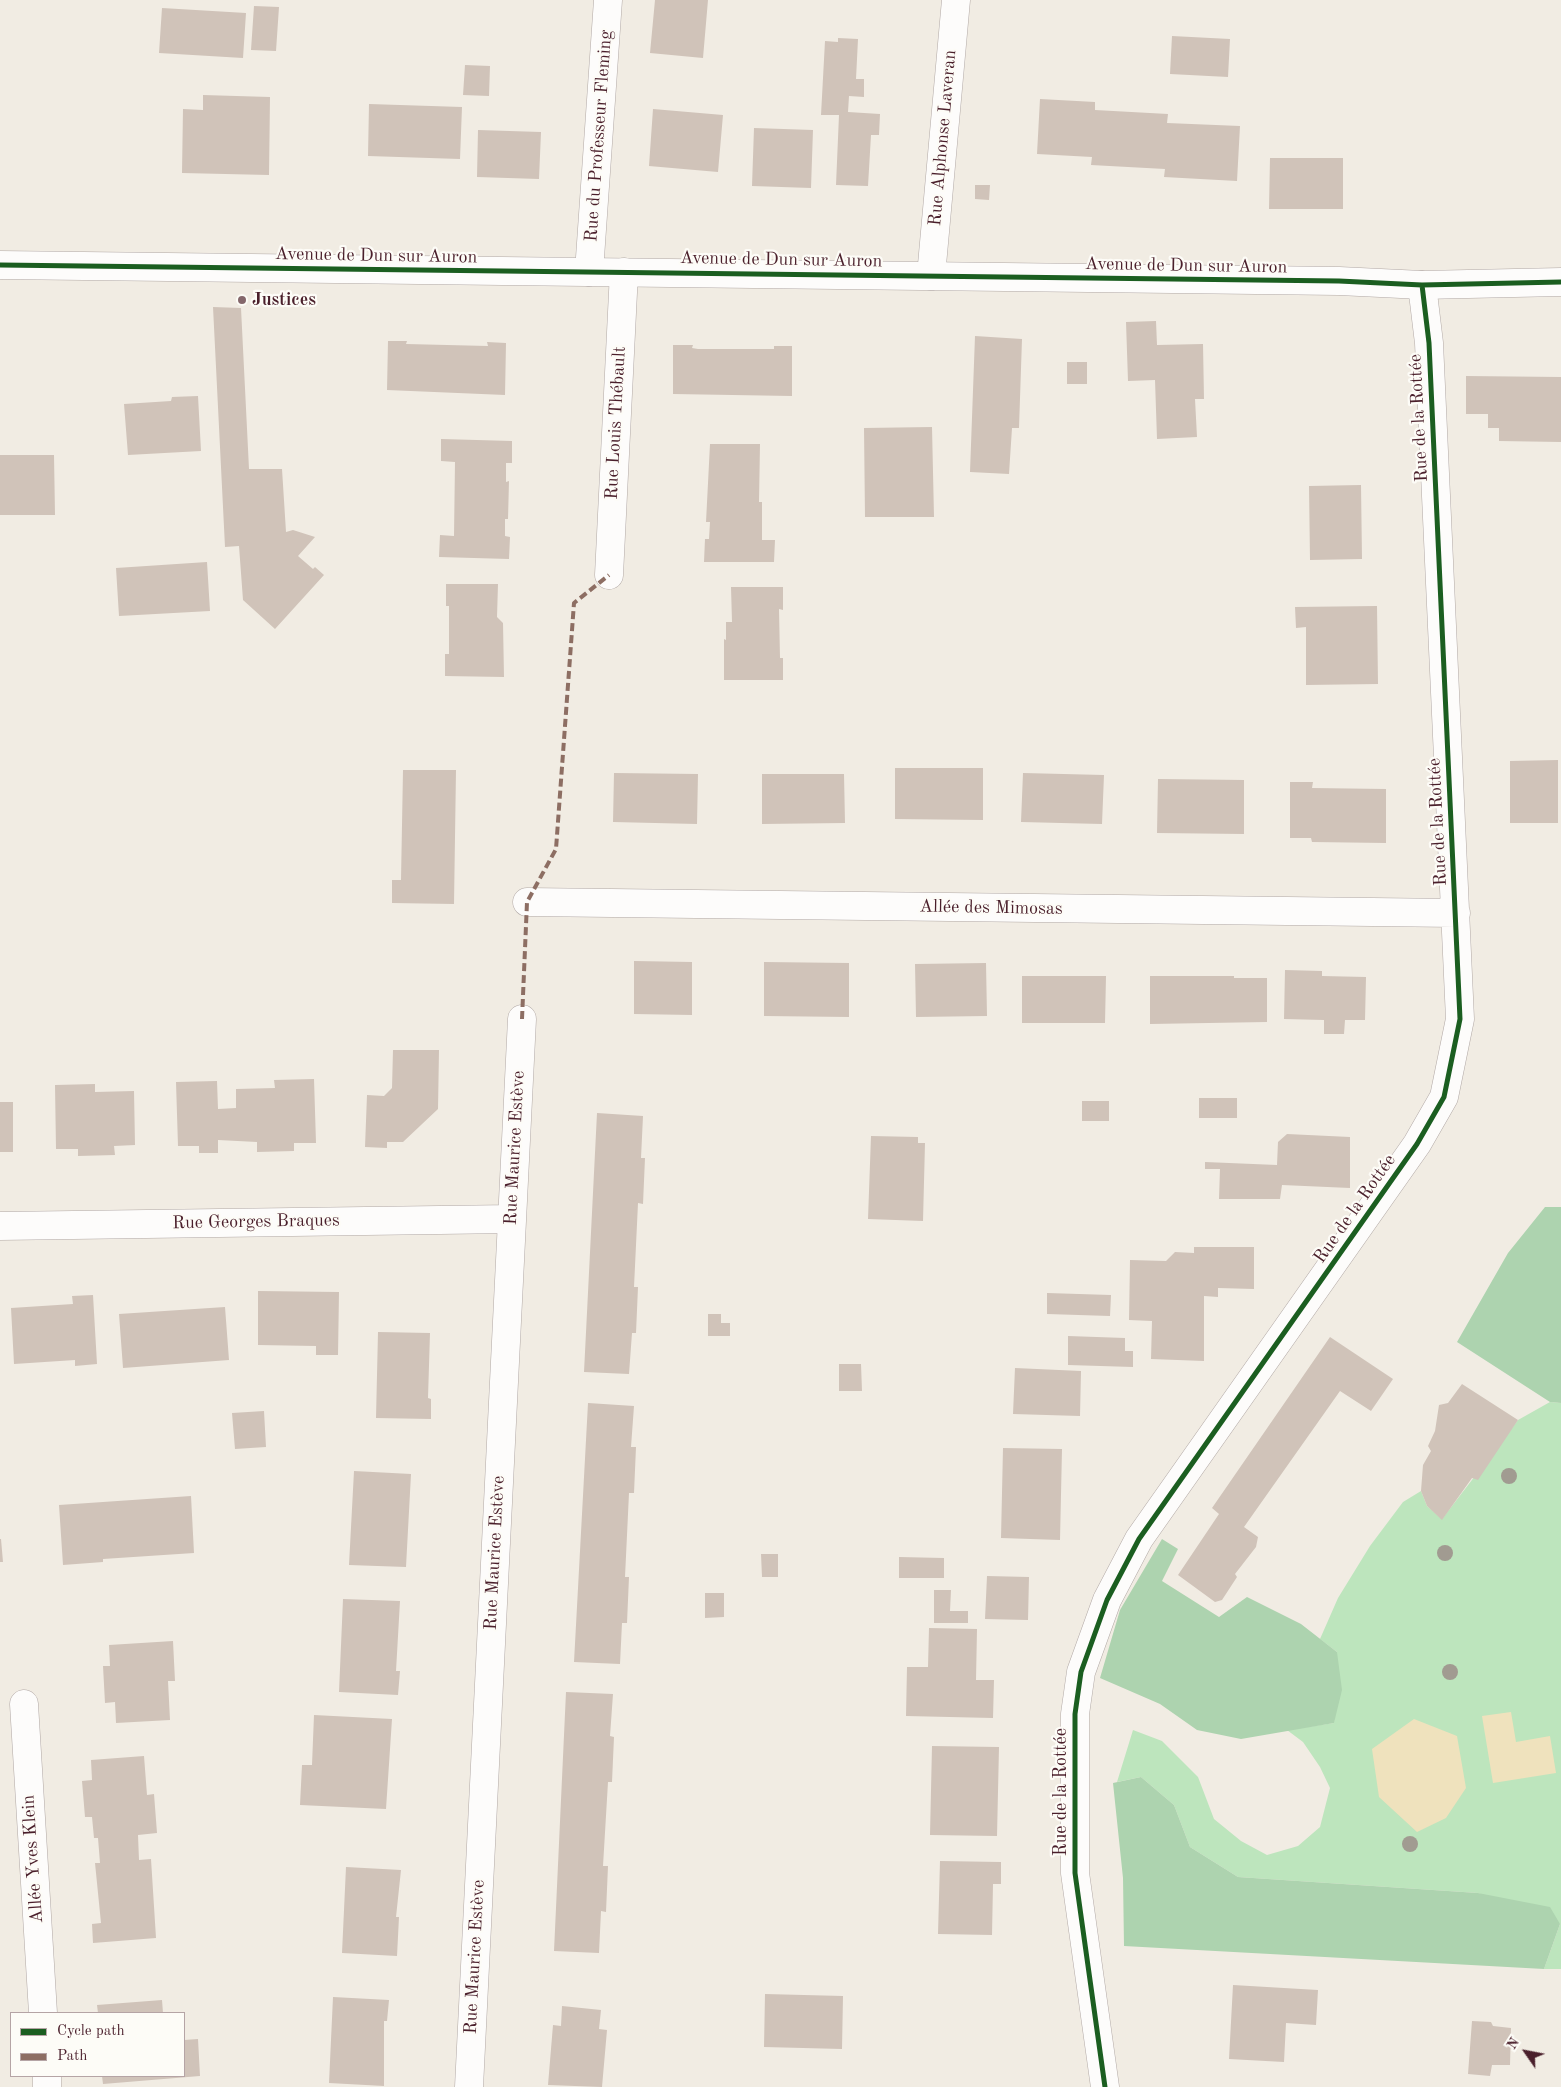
<!DOCTYPE html>
<html>
<head>
<meta charset="utf-8">
<style>
	body { margin:0 }
	#map { position:relative; width:1561px; height:2087px; overflow:hidden; background:#f1ece3; font-family:"Old Standard TT",serif }
	canvas { display:block }
	.legend { position:absolute; left:10px; top:2012px; width:175px; height:65px; box-sizing:border-box; background:#fdfcf7; border:1px solid #b5a4a5; margin:0; padding:6px 9px; list-style:none; font-size:15px; color:#4a1f2b }
	.legend li { display:flex; align-items:center; gap:10px; height:25px }
	.legend b { width:25px; border:1px solid #b5a4a5 }
	.north { position:absolute; left:1501px; top:2027px; width:50px; height:50px; -webkit-text-stroke:4px #fdfcf7; paint-order:stroke; rotate:303deg; font-size:14px; font-weight:700; line-height:20px; text-align:center; color:#4a1f2b }
	.north::after { content:''; display:block; margin:auto; width:18px; height:22px; background:#4a1f2b; clip-path:polygon(50% 0,100% 100%,50% 72%,0 100%) }
</style>
</head>
<body>
<div id="map">
<canvas width="1561" height="2087"></canvas>
<ul class="legend">
<li><b style="height:6px;background:#1b5e20"></b>Cycle path</li>
<li><b style="height:6px;background:#8d6e63"></b>Path</li>
</ul>
<div class="north">N</div>
</div>
<script>
const g = document.querySelector('canvas').getContext('2d');
g.lineJoin = 'round';
function fillPath(path, color) { g.fillStyle = color; g.fill(path, 'evenodd'); }
const shape = rows => new Path2D(rows.map(r => 'M' + r).join(''));
function stroke(path, color, width, dash) { g.strokeStyle = color; g.lineWidth = width; g.lineCap = dash ? 'butt' : 'round'; g.setLineDash(dash || []); g.stroke(path); }
function label(font, color, halo, rows, align = 'center') {
  g.font = font + ' "Old Standard TT",serif'; g.lineWidth = 4.5; g.setLineDash([]); g.textBaseline = 'middle'; g.strokeStyle = halo; g.fillStyle = color; for (const [text, x, y, turn = 0] of rows) {
    g.save(); g.translate(x, y); g.rotate((+turn || 0) * Math.PI / 180); g.textAlign = isNaN(turn) ? turn : align; if (halo) g.strokeText(text, 0, 0); g.fillText(text, 0, 0); g.restore();
  }
}
fillPath(shape([
	[1550,1402,1561,1403,1561,1969,1544,1969,1560,1924,1478,1893,1238,1877,1190,1847,1174,1805,1141,1777,1117,1782,1133,1730,1162,1741,1198,1777,1214,1819,1241,1841,1267,1855,1298,1846,1320,1827,1330,1788,1320,1767,1303,1742,1287,1730,1334,1723,1337,1652,1320,1639,1338,1598,1370,1546,1403,1502,1421,1491,1427,1506,1442,1519,1518,1420]
]), '#bde5bd');
fillPath(shape([
	[1545,1207,1561,1207,1561,1403,1550,1402,1457,1342,1508,1253],
	[1162,1539,1178,1549,1162,1581,1219,1617,1247,1597,1301,1624,1337,1652,1342,1690,1334,1723,1241,1739,1197,1730,1160,1704,1100,1678,1120,1610],
	[1141,1777,1174,1805,1190,1847,1238,1877,1478,1893,1550,1907,1560,1924,1544,1969,1124,1946,1123,1878,1113,1783]
]), '#add3af');
fillPath(shape([
	[1511,1712,1516,1742,1550,1736,1556,1773,1493,1783,1482,1716],
	[1414,1719,1457,1736,1466,1788,1446,1818,1417,1832,1379,1797,1372,1749]
]), '#efe2bd');
fillPath(shape([
	[655,0,708,0,703,58,650,53],
	[254,6,279,7,276,51,251,50],
	[162,8,246,13,243,58,159,53],
	[1172,36,1230,39,1228,77,1170,74],
	[838,38,858,39,856,79,864,79,864,97,849,96,848,112,880,114,879,135,871,135,868,186,836,185,839,115,821,115,825,41,838,42],
	[465,65,490,66,489,96,463,95],
	[203,95,270,97,269,175,182,173,183,109,203,110],
	[1040,99,1095,102,1095,110,1168,114,1167,123,1240,126,1237,181,1164,177,1165,169,1091,165,1092,157,1037,154],
	[369,104,462,107,460,159,368,156],
	[653,109,723,115,718,172,649,166],
	[754,128,813,130,811,188,752,186],
	[478,130,541,132,539,179,477,177],
	[1270,158,1343,158,1343,209,1269,209],
	[975,185,990,185,989,200,975,199],
	[213,307,241,308,249,469,282,469,286,532,293,530,315,537,298,556,313,569,315,567,324,575,275,629,243,600,239,546,225,547],
	[1156,321,1157,345,1203,344,1204,399,1195,399,1197,437,1157,439,1155,380,1128,381,1126,322],
	[975,336,1022,339,1019,428,1012,428,1009,474,970,472],
	[388,341,407,341,406,344,488,346,487,342,506,343,505,395,387,390],
	[673,345,693,345,692,348,698,349,774,349,774,346,792,346,792,396,673,394],
	[1067,362,1087,362,1087,384,1067,384],
	[1466,376,1561,377,1561,442,1499,441,1499,428,1488,428,1488,414,1466,414],
	[198,396,201,451,128,455,124,404,171,401,172,397],
	[932,427,934,517,865,517,864,428],
	[441,439,512,441,512,463,506,463,506,482,509,481,508,519,505,519,505,536,510,537,509,559,439,557,440,535,454,536,455,462,441,461],
	[710,444,760,444,759,502,762,502,762,540,775,540,774,562,704,562,705,539,709,539,710,522,706,522],
	[0,455,54,455,55,515,0,515],
	[1361,485,1362,559,1310,560,1309,486],
	[207,562,210,611,119,616,116,568],
	[446,584,498,584,497,617,503,623,504,677,445,676,445,654,449,654,449,606,446,606],
	[731,587,783,587,783,610,779,609,780,658,783,658,783,680,724,680,724,639,726,640,726,622,732,622],
	[1377,606,1378,684,1306,685,1306,627,1296,628,1295,607],
	[1558,760,1558,823,1510,823,1510,761],
	[895,768,983,768,983,820,895,819],
	[403,770,456,770,454,904,392,903,392,880,401,880],
	[614,773,698,774,697,824,613,822],
	[1023,773,1104,775,1102,824,1021,822],
	[762,774,844,774,845,823,762,824],
	[1158,779,1244,780,1244,834,1157,833],
	[1290,782,1313,782,1312,788,1386,789,1386,843,1312,842,1311,838,1290,838],
	[634,961,692,962,692,1015,634,1014],
	[764,962,849,963,849,1017,764,1016],
	[986,963,987,1016,916,1017,915,964],
	[1285,970,1322,971,1322,976,1366,977,1365,1020,1345,1020,1344,1034,1324,1034,1324,1020,1284,1019],
	[1022,976,1106,976,1105,1023,1022,1023],
	[1150,976,1234,976,1234,978,1267,978,1267,1022,1150,1024],
	[393,1050,439,1050,438,1109,403,1142,387,1142,387,1148,365,1147,367,1095,384,1096,392,1088],
	[314,1079,316,1143,294,1143,294,1151,257,1152,257,1142,218,1140,218,1153,199,1153,199,1146,178,1146,176,1082,217,1081,218,1109,236,1108,236,1089,275,1088,274,1080],
	[95,1084,95,1092,134,1091,135,1145,114,1146,115,1155,78,1156,78,1149,56,1149,55,1085],
	[1199,1098,1237,1098,1237,1118,1199,1118],
	[1082,1101,1109,1101,1109,1121,1082,1121],
	[0,1102,13,1102,13,1152,0,1152],
	[597,1113,643,1116,641,1158,645,1158,643,1204,638,1203,634,1287,638,1287,636,1333,632,1333,629,1374,584,1372],
	[1287,1134,1350,1137,1350,1188,1282,1185,1280,1199,1219,1199,1220,1169,1205,1169,1205,1162,1277,1165,1278,1142],
	[871,1136,918,1137,918,1143,925,1143,923,1221,868,1219],
	[1194,1247,1254,1247,1254,1289,1218,1288,1218,1297,1204,1296,1204,1361,1151,1359,1152,1321,1129,1320,1130,1260,1166,1261,1175,1252,1194,1253],
	[258,1291,339,1292,338,1355,316,1355,316,1346,258,1345],
	[1047,1293,1111,1295,1110,1316,1047,1314],
	[93,1295,97,1364,75,1366,75,1360,14,1364,11,1308,73,1304,72,1296],
	[225,1307,229,1360,123,1368,119,1314],
	[708,1314,721,1314,721,1323,730,1323,730,1336,708,1336],
	[378,1332,430,1333,428,1398,431,1399,431,1419,376,1418],
	[1068,1336,1125,1338,1125,1351,1133,1351,1133,1367,1068,1365],
	[1330,1337,1393,1379,1371,1411,1340,1391,1244,1527,1258,1537,1256,1547,1235,1574,1237,1577,1222,1600,1215,1602,1178,1575,1219,1514,1212,1508],
	[839,1364,861,1364,862,1391,839,1391],
	[1015,1368,1081,1371,1080,1416,1013,1414],
	[1462,1384,1518,1420,1478,1480,1472,1478,1442,1520,1427,1506,1421,1491,1423,1465,1431,1451,1428,1446,1435,1431,1439,1405,1448,1403],
	[588,1403,634,1406,631,1447,636,1447,634,1493,629,1493,625,1577,629,1577,627,1623,622,1623,620,1664,574,1662],
	[264,1411,266,1447,235,1449,232,1413],
	[1003,1448,1062,1449,1060,1540,1001,1538],
	[354,1471,411,1474,406,1567,349,1565],
	[191,1496,194,1553,103,1559,103,1562,63,1565,59,1505],
	[0,1539,1,1539,3,1562,0,1562],
	[761,1554,778,1554,778,1577,762,1577],
	[899,1557,944,1558,944,1578,899,1578],
	[987,1576,1029,1577,1028,1620,985,1619],
	[934,1590,951,1590,950,1611,968,1611,968,1623,934,1623],
	[705,1593,724,1593,724,1617,705,1618],
	[343,1599,400,1601,396,1671,400,1671,398,1695,339,1692],
	[929,1628,977,1629,976,1680,994,1680,993,1718,906,1716,907,1667,928,1667],
	[173,1641,175,1681,168,1681,170,1720,116,1723,115,1702,105,1703,103,1666,110,1666,109,1645],
	[566,1692,613,1694,610,1736,614,1737,612,1782,608,1782,603,1866,608,1866,606,1912,601,1911,599,1953,554,1951],
	[314,1715,392,1719,386,1809,300,1805,302,1765,312,1765],
	[932,1746,999,1747,997,1836,930,1835],
	[144,1756,147,1795,154,1794,157,1833,138,1835,139,1860,151,1859,156,1938,93,1943,92,1924,101,1923,95,1863,100,1863,98,1838,94,1838,92,1817,85,1817,82,1781,92,1780,91,1760],
	[940,1861,1001,1862,1001,1884,993,1884,992,1935,938,1934],
	[346,1867,401,1870,396,1917,399,1917,397,1956,342,1953],
	[1233,1985,1318,1990,1316,2025,1286,2023,1284,2062,1229,2059],
	[765,1994,843,1996,842,2049,764,2047],
	[333,1997,389,2000,387,2021,384,2021,384,2086,329,2083],
	[162,2000,163,2013,98,2013,97,2005],
	[562,2006,601,2010,599,2029,607,2030,602,2087,548,2085,553,2025,561,2026],
	[1472,2021,1491,2022,1493,2026,1511,2028,1510,2065,1492,2065,1490,2076,1468,2074],
	[198,2039,200,2076,103,2084,102,2076,184,2076,184,2040]
]), '#d0c3b9');
const street = shape([
	[589,272,608,0],
	[931,276,956,0],
	[609,575,624,272],
	[527,902,1456,913],
	[0,1226,512,1219],
	[24,1704,43,2013],
	[47,2076,47,2087],
	[469,2087,522,1019],
	[1105,2087,1075,1873,1075,1714,1081,1672,1107,1600,1139,1539,1417,1144,1444,1097,1460,1019,1429,343,1422,285]
]);
const primary = shape([
	[0,265,1339,281,1422,285,1561,282]
]);
stroke(street, '#b1a8a5', 29);
stroke(primary, '#b1a8a5', 29);
stroke(street, '#fdfcfb', 28);
stroke(primary, '#fdfcfb', 28);
stroke(shape([
	[522,1019,527,902,556,849,574,603,609,575]
]), '#8d6e63', 4, [8, 4]);
stroke(shape([
	[0,265,1339,281,1422,285,1561,282],
	[1105,2087,1075,1873,1075,1714,1081,1672,1107,1600,1139,1539,1417,1144,1444,1097,1460,1019,1429,343,1422,285]
]), '#1b5e20', 5);
g.fillStyle = '#a19b91';
for (const [x, y] of [
	[1509,1476],
	[1445,1553],
	[1450,1672],
	[1410,1844]
]) { g.beginPath(); g.arc(x, y, 8, 0, 2 * Math.PI); g.fill(); }
for (const [x, y, r, color] of [
	[242,300,5,"#84676b"]
]) { const dot = new Path2D(); dot.arc(x, y, r, 0, 2 * Math.PI); g.fillStyle = color; g.fill(dot); stroke(dot, '#fdfcf7', 2); }
label('18px', '#4a1f2b', '#fdfcf7', [
	["Rue du Professeur Fleming",599,136,-86],
	["Rue Alphonse Laveran",943,138,-85],
	["Avenue de Dun sur Auron",376,256,1],
	["Avenue de Dun sur Auron",781,260,1],
	["Avenue de Dun sur Auron",1186,266,1],
	["Rue de la Rottée",1419,418,-93],
	["Rue Louis Thébault",616,423,-87],
	["Rue de la Rottée",1438,822,-93],
	["Allée des Mimosas",991,908,1],
	["Rue Maurice Estève",515,1148,-87],
	["Rue de la Rottée",1355,1209,-55],
	["Rue Georges Braques",256,1222,-1],
	["Rue Maurice Estève",495,1553,-87],
	["Rue de la Rottée",1061,1792,-90],
	["Allée Yves Klein",33,1859,-94],
	["Rue Maurice Estève",475,1957,-87]
]);
label('bold 18px', '#4a1f2b', '#fdfcf7', [
	["Justices",252,300]
], 'left');
</script>
</body>
</html>
